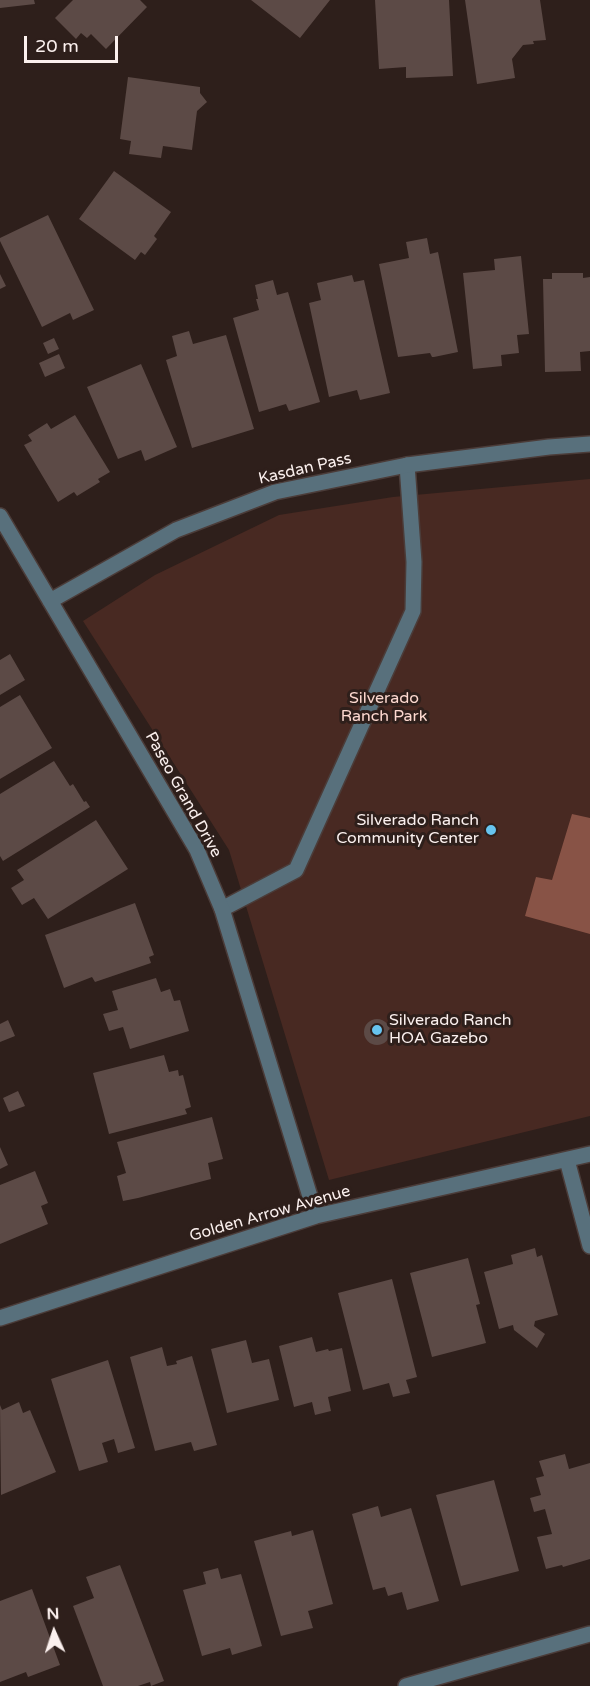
<!DOCTYPE html>
<html>
<head>
<meta charset="utf-8">
<style>
	body { margin:0 }
	#map { position:relative; width:590px; height:1686px; overflow:hidden; background:#2e1f1b; font-family:"Varela Round",sans-serif }
	canvas { display:block }
	.north { position:absolute; left:24px; top:1602px; width:60px; height:60px; -webkit-text-stroke:4px #2e1f1b; paint-order:stroke; rotate:357deg; font-size:16px; font-weight:700; line-height:24px; text-align:center; color:#fbf0ee }
	.north::after { content:''; display:block; margin:auto; width:21px; height:27px; background:#fbf0ee; clip-path:polygon(50% 0,100% 100%,50% 72%,0 100%) }
	.scale { position:absolute; left:24px; top:36px; width:94px; height:27px; box-sizing:border-box; border:3px solid #fbf0ee; border-top:0; padding-left:8px; font-size:18px; line-height:21px; white-space:nowrap; color:#fbf0ee; -webkit-text-stroke:4px #2e1f1b; paint-order:stroke }
</style>
</head>
<body>
<div id="map">
<canvas width="590" height="1686"></canvas>
<div class="north">N</div>
<div class="scale">20 m</div>
</div>
<script>
const g = document.querySelector('canvas').getContext('2d');
g.lineJoin = 'round';
function fillPath(path, color) { g.fillStyle = color; g.fill(path, 'evenodd'); }
const shape = rows => new Path2D(rows.map(r => 'M' + r).join(''));
function stroke(path, color, width, dash) { g.strokeStyle = color; g.lineWidth = width; g.lineCap = dash ? 'butt' : 'round'; g.setLineDash(dash || []); g.stroke(path); }
function label(font, color, halo, rows, align = 'center') {
  g.font = font + ' "Varela Round",sans-serif'; g.lineWidth = 6; g.setLineDash([]); g.textBaseline = 'middle'; g.strokeStyle = halo; g.fillStyle = color; for (const [text, x, y, turn = 0] of rows) {
    g.save(); g.translate(x, y); g.rotate((+turn || 0) * Math.PI / 180); g.textAlign = isNaN(turn) ? turn : align; if (halo) g.strokeText(text, 0, 0); g.fillText(text, 0, 0); g.restore();
  }
}
fillPath(shape([
	[590,479,590,1116,329,1180,229,850,83,621,155,575,279,515,393,497]
]), '#482922');
fillPath(shape([
	[572,814,590,818,590,934,525,916,536,877,552,880]
]), '#885346');
fillPath(shape([
	[0,0,34,0,35,4,0,8],
	[73,0,140,0,147,7,106,49,91,34,87,38,81,33,76,39,55,18],
	[251,0,330,0,300,38],
	[375,0,449,0,453,76,406,78,406,67,379,69],
	[465,0,540,0,546,40,533,41,534,44,523,45,512,59,515,78,477,84],
	[128,77,200,87,200,93,207,102,197,111,192,150,163,146,161,158,129,154,131,141,120,139],
	[114,171,171,212,154,236,157,239,145,255,141,252,135,260,79,219],
	[48,215,94,310,73,320,70,313,42,327,0,241,0,238],
	[427,238,430,254,438,252,458,352,434,357,432,357,430,353,398,357,379,264,409,258,406,242],
	[521,256,529,334,517,335,519,353,501,355,502,366,473,369,463,273,495,270,494,259],
	[552,273,583,273,583,278,590,277,590,351,580,352,581,371,545,372,543,279,552,279],
	[0,274,6,286,0,289],
	[352,275,354,282,364,280,390,393,360,400,357,390,329,397,309,303,321,300,317,283],
	[273,280,277,295,288,292,320,402,289,411,286,404,259,412,233,318,259,310,256,299,258,299,255,285],
	[189,331,193,344,226,335,254,429,192,448,166,360,177,356,172,336],
	[54,338,59,349,48,354,43,343],
	[59,354,65,368,45,377,39,363],
	[141,364,177,447,145,461,141,450,118,459,87,387],
	[75,415,110,472,98,479,100,482,77,496,74,492,58,502,24,445,32,441,28,435,47,423,51,429],
	[10,654,25,680,0,695,0,660],
	[20,695,52,748,0,779,0,707],
	[54,761,70,786,73,784,84,802,86,801,90,807,3,861,0,856,0,794],
	[96,820,128,869,48,919,34,898,22,905,11,888,24,880,17,870],
	[135,903,154,955,149,957,151,963,95,982,92,977,64,988,45,935],
	[156,978,161,992,170,989,174,1001,180,1000,189,1031,130,1049,123,1027,109,1031,103,1014,118,1010,112,991],
	'364 1032a13 13 0 1 1 26 0a13 13 0 1 1-26 0Z',
	[8,1020,15,1036,0,1042,0,1024],
	[164,1055,169,1072,178,1070,179,1076,183,1075,191,1107,185,1109,187,1114,109,1134,93,1073],
	[18,1091,25,1106,9,1112,3,1098],
	[212,1117,223,1159,208,1163,211,1179,138,1198,123,1201,117,1176,126,1173,117,1142],
	[0,1147,8,1165,0,1169],
	[35,1171,48,1203,41,1206,48,1224,0,1244,0,1185],
	[535,1248,537,1257,542,1255,558,1315,535,1321,534,1326,545,1334,537,1348,514,1330,513,1325,499,1329,484,1272,513,1264,511,1255],
	[468,1258,480,1304,476,1305,486,1343,432,1357,410,1273],
	[392,1279,417,1377,406,1380,410,1393,393,1397,389,1383,363,1390,338,1293],
	[312,1337,316,1352,328,1349,329,1351,342,1348,351,1391,328,1397,331,1411,315,1415,312,1402,294,1407,279,1346],
	[246,1340,252,1363,269,1359,279,1400,227,1413,211,1349],
	[162,1347,167,1366,177,1364,176,1361,192,1356,217,1445,194,1451,191,1442,155,1451,130,1357],
	[108,1360,135,1448,118,1453,114,1439,102,1443,108,1462,79,1471,51,1379],
	[19,1402,23,1413,30,1410,56,1472,1,1495,0,1405,2,1410],
	[565,1454,569,1469,590,1463,590,1559,563,1567,562,1565,546,1569,537,1537,552,1534,545,1509,534,1512,530,1498,541,1495,536,1478,544,1476,539,1461],
	[494,1480,519,1571,461,1586,436,1495],
	[378,1506,381,1517,411,1508,439,1601,407,1610,402,1592,388,1596,385,1587,373,1590,352,1514],
	[313,1530,333,1604,308,1611,313,1628,281,1636,254,1541,291,1531,292,1536],
	[120,1565,164,1681,151,1686,150,1682,138,1686,103,1686,73,1606,94,1598,86,1577],
	[218,1568,221,1579,241,1574,262,1646,232,1655,230,1648,202,1656,183,1590,206,1584,203,1572],
	[32,1589,60,1665,28,1677,26,1672,0,1682,0,1601]
]), '#5c4a46');
const service = shape([
	[222,909,296,870,413,611,414,562,407,465]
]);
const minor = shape([
	[0,516,197,850,222,909,316,1216],
	[50,601,176,530,275,492,407,465,549,447,590,444],
	[567,1160,590,1246],
	[0,1318,316,1216,590,1154],
	[406,1686,590,1634]
]);
stroke(service, '#4b3c39', 18);
stroke(minor, '#4b3c39', 18);
stroke(service, '#58707c', 15);
stroke(minor, '#58707c', 15);
for (const [x, y, r, color] of [
	[491,830,6,"#67c4ef"],
	[377,1030,6,"#67c4ef"]
]) { const dot = new Path2D(); dot.arc(x, y, r, 0, 2 * Math.PI); g.fillStyle = color; g.fill(dot); stroke(dot, '#2e1f1b', 2); }
label('16px', '#fbf0ee', '#2e1f1b', [
	["Kasdan Pass",305,469,-13],
	["Paseo Grand Drive",183,795,61],
	["Golden Arrow Avenue",270,1214,-16]
]);
label('16px', '#fdd9d0', '#2e1f1b', [
	["Silverado",384,699],
	["Ranch Park",384,717]
]);
label('16px', '#fbf0ee', '#2e1f1b', [
	["Silverado Ranch",479,821],
	["Community Center",479,839],
	["Silverado Ranch",389,1021,"left"],
	["HOA Gazebo",389,1039,"left"]
], 'right');
</script>
</body>
</html>
